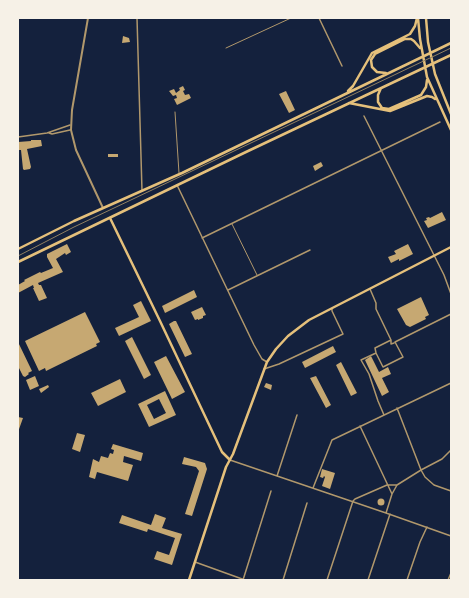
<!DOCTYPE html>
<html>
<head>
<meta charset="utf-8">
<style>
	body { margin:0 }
	#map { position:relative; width:469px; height:598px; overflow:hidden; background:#14213d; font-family:"Noto Sans",sans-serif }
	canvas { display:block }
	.frame { position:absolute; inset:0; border:19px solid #f6f1e7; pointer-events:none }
</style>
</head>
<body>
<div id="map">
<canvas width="469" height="598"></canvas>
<div class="frame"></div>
</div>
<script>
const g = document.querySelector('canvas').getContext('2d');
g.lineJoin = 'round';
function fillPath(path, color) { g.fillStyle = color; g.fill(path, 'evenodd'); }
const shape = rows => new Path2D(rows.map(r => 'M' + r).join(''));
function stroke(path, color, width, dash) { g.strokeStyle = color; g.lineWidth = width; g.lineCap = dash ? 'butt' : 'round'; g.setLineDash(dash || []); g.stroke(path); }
fillPath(shape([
	[123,36,129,38,130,42,122,43],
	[183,86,185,90,183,91,185,95,189,94,191,98,177,105,174,99,177,98,176,95,173,96,169,91,174,89,176,93,180,90,179,88],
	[286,91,295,110,289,113,279,94],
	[31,140,41,140,42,146,27,149,31,167,30,169,24,170,23,169,21,150,18,150,18,142,31,141],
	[108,154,118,154,118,157,108,157],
	[321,162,323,166,315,171,313,166],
	[442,212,446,220,428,228,424,221,427,220,426,218,429,217,430,218],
	[67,244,71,252,66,255,65,253,56,259,63,272,38,283,39,285,41,285,47,298,39,301,33,288,34,288,33,285,18,293,18,285,25,281,24,280,40,272,41,273,53,268,47,257,47,254],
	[408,244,413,254,399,261,399,259,391,263,388,257,396,254,394,251],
	[194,290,197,297,165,313,162,306],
	[421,297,429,315,425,317,426,319,410,327,406,325,397,309],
	[141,301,151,321,119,336,115,328,139,317,133,305],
	[202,307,206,315,203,316,203,318,198,320,198,319,195,320,191,312],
	[85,312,100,342,96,344,97,346,46,371,45,368,39,371,25,341],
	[174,321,176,321,192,354,185,357,169,324],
	[132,337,151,375,144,379,125,341],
	[18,342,32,371,28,373,29,374,25,377,23,376,18,366],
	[333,346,336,352,305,368,302,362],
	[166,356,185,392,172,399,154,362],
	[371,356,379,372,388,367,391,374,382,378,389,392,382,396,365,360],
	[341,362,357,393,351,396,336,365],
	[35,376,39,386,30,390,26,380],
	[316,376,331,405,326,408,310,378],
	[120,379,126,392,98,406,91,393],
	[266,383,272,385,271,390,264,387],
	[48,385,49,387,41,393,39,389],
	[165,391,176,415,149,427,138,404],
	[159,399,166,413,154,419,147,405],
	[18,417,23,418,18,432],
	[77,433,85,435,80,452,72,449],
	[113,444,143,453,141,461,124,456,123,462,133,465,128,481,97,472,95,479,89,477,93,459,99,462,101,456,108,458,110,453,113,454,114,450,111,449],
	[184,457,205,463,207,469,192,516,185,514,199,471,196,467,182,464],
	[322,469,335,473,330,489,322,486,325,477,324,476,323,478,320,477],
	'377.5 502a3.5 3.5 0 1 1 7 0a3.5 3.5 0 1 1-7 0Z',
	[155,514,166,518,162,528,182,534,172,565,154,559,157,551,169,555,175,538,148,529,147,532,119,523,122,515,151,525]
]), '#c6a872');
stroke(shape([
	[226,48,291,18],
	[175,112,179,173],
	[232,224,257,275]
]), '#b1986c', 1);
stroke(shape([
	[137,18,142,191],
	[319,18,342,66],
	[364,116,444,275,451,294],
	[49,133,52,134,70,130],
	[18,137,47,133,70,125],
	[177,185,254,345,262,359,267,362],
	[202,238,440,122],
	[370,289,376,303,376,309,391,340,375,348,376,353,361,360,369,374,378,401,384,415],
	[228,290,310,250],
	[391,340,391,344,394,343],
	[376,353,383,367,403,357,395,342,451,314],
	[264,369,279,364,343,334,332,311,332,309],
	[397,408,421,470,425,477,434,485,451,491],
	[360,426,392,494],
	[230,460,386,513,451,536],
	[277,476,297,415],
	[313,488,332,440,451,383],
	[386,513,392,494,397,485],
	[195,562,245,580],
	[243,580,271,491],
	[283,580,307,503],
	[327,580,353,501,355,499,387,485,397,485,421,470,442,459,451,450],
	[368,580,390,514],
	[407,580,420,542,427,527],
	[448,580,451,573]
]), '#b1986c', 1.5);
stroke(shape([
	[88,18,72,110,71,130,76,150,103,208]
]), '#b1986c', 2);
stroke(shape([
	[110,218,160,321,222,452,230,460],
	[189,580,226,467,233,454,267,362,276,349,288,336,309,320,451,247]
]), '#e5c07b', 2.5);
stroke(shape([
	[418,18,420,39,427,77,451,130],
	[426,18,428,42,435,74,451,114],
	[386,73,377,72,372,67,371,60,375,54,405,39,411,39,414,41,420,48],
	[381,88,378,95,378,102,382,108,389,109,421,95,426,87,427,80],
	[348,91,353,86,372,53,410,34,415,26,417,18],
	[349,103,390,111,427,96,432,97,435,99],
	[18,249,74,221,182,173,451,43],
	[18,262,246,152,451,55]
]), '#e5c07b', 2.5);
stroke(shape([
	[18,256,74,227,451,48]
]), '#918062', 1);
</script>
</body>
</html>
